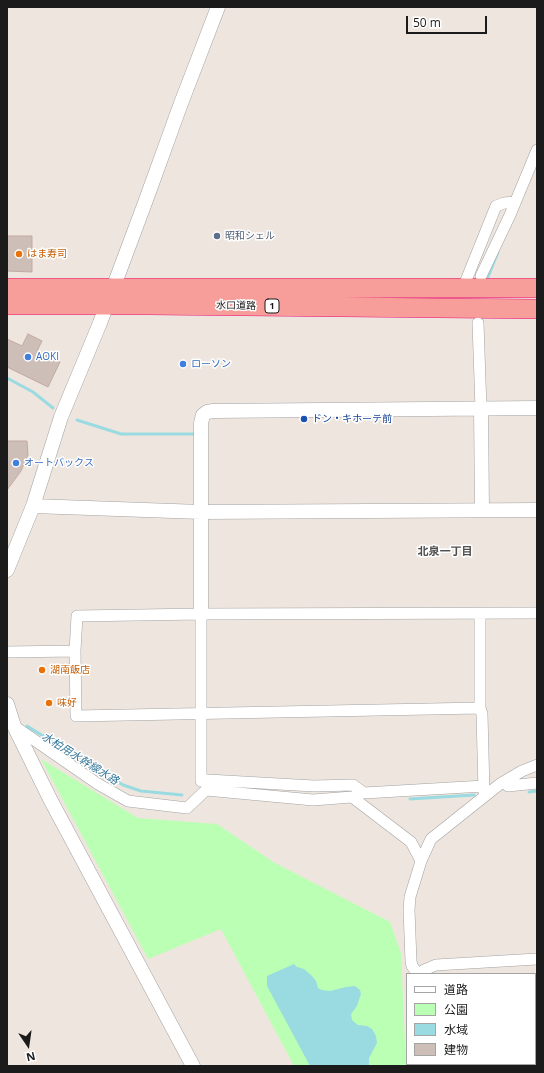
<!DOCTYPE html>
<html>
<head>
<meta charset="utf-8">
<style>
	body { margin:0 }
	#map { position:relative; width:544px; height:1073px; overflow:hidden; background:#eee6de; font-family:"Open Sans","Noto Sans JP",sans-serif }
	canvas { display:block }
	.frame { position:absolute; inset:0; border:8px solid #1b1b1b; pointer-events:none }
	.legend { position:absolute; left:406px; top:973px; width:130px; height:92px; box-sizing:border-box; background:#fff; border:1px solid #a4a4a4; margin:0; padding:5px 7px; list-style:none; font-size:12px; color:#1b1b1b }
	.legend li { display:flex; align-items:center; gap:8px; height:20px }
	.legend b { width:20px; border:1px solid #a4a4a4 }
	.north { position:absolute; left:8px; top:1025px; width:40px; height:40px; -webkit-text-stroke:3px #fff; paint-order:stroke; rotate:167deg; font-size:11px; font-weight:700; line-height:16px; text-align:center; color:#1b1b1b }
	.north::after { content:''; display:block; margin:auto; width:14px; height:18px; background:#1b1b1b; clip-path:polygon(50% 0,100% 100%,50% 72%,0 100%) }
	.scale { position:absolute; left:406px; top:16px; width:81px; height:18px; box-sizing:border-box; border:2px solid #1b1b1b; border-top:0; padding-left:5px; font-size:12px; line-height:14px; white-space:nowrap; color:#1b1b1b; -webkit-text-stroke:3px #fff; paint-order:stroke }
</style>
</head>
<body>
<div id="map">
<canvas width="544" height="1073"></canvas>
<div class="frame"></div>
<ul class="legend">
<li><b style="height:5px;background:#fff"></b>道路</li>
<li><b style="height:11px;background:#baffb4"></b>公園</li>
<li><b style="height:11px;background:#9adbe1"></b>水域</li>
<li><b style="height:11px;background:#cebeb8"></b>建物</li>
</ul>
<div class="north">N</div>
<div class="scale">50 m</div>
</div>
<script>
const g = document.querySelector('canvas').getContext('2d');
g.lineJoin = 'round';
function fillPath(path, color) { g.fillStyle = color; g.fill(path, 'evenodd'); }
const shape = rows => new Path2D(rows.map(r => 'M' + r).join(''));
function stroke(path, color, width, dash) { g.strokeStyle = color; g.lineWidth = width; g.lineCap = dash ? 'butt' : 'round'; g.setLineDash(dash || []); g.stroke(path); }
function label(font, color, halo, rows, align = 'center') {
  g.font = font + ' "Open Sans","Noto Sans JP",sans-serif'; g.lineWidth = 3; g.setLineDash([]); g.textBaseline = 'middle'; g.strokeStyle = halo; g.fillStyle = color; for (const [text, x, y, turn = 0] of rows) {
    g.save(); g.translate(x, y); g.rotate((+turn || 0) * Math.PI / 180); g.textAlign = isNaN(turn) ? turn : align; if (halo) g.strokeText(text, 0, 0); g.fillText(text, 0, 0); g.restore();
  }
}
fillPath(shape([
	[41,759,138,818,217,824,275,863,390,922,401,953,406,1066,294,1066,221,929,148,959]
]), '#baffb4');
fillPath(shape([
	[294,964,297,967,304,969,312,976,316,981,318,988,322,990,330,991,346,987,355,986,360,990,361,994,357,1006,351,1014,352,1020,358,1025,367,1026,372,1029,376,1036,377,1043,369,1058,369,1066,310,1066,267,986,267,976]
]), '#9adbe1');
stroke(shape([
	[486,282,498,252],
	[7,378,33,392,53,408],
	[77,420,121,434,193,434],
	[27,726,123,785,141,791,182,795],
	[529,792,537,791],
	[410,799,474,795]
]), '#9adbe1', 3);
const building = shape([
	[7,236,32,236,32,272,7,271,7,236],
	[28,334,42,341,37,351,60,362,48,387,7,367,7,339,22,346,28,334],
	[7,441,27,441,28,455,21,471,7,490,7,441]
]);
fillPath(building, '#cebeb8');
stroke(building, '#c1a9a0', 1);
const minor = shape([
	[481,276,510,215,537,150],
	[463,288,496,206,504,203,515,202],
	[478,323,481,409],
	[201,614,201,781,208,780,314,786,353,785,364,793,484,786],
	[480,614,480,708,482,714,484,792],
	[7,652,75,651],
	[480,708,76,716,75,651,77,616,201,614,537,613],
	[14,726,98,784,128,801,187,808,206,790,313,800,352,797,411,842,421,861],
	[503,782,508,786,537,783],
	[418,974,412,966,411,961,409,910,410,897,421,861,431,839,500,784,522,771,537,765],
	[421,974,424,970,436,965,537,959],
	[420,1064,420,1066]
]);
const tertiary = shape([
	[481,409,482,510],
	[33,506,201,512,537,510],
	[7,570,33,506,61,417,100,323,146,200,180,106,218,7],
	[201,614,201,423,203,415,207,412,213,411,537,408],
	[7,704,14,726,50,799,193,1066]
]);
const trunk = shape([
	[7,288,537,288],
	[7,305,147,305,537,309]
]);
stroke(minor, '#a2a2a2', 12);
stroke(tertiary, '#a2a2a2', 15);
stroke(trunk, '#e5127a', 20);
stroke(minor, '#fff', 11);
stroke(tertiary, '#fff', 14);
stroke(trunk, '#f79e9a', 19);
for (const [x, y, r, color] of [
	[217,236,4,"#5c6f8a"],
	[19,254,4,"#e8710a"],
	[28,357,4,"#3f7fe0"],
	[183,364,4,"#3f7fe0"],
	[304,419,4,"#1a4fb4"],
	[16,463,4,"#3f7fe0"],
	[42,670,4,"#e8710a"],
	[49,703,4,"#e8710a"]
]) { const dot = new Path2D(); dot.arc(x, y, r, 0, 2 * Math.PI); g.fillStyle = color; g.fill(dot); stroke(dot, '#fff', 1.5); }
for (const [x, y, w] of [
	[272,306,14]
]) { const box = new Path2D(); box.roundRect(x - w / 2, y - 7, w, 14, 3); g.fillStyle = '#fff'; g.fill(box); stroke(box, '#1b1b1b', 1); }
label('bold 9px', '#1b1b1b', null, [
	["1",272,306]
]);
label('10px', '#4e5e75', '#fff', [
	["昭和シェル",225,236]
], 'left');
label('10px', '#c56008', '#fff', [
	["はま寿司",27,254],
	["湖南飯店",50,670],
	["味好",57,703]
], 'left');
label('10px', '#1b1b1b', '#fff', [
	["水口道路",236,306,1]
]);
label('10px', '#366cbe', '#fff', [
	["AOKI",36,357],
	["ローソン",191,364],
	["オートバックス",24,463]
], 'left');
label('10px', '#164399', '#fff', [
	["ドン・キホーテ前",312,419]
], 'left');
label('bold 11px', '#4e4e4e', '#fff', [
	["北泉一丁目",445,552]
]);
label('italic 11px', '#38789a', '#fff', [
	["水柏用水幹線水路",80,759,32]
]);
</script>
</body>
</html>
